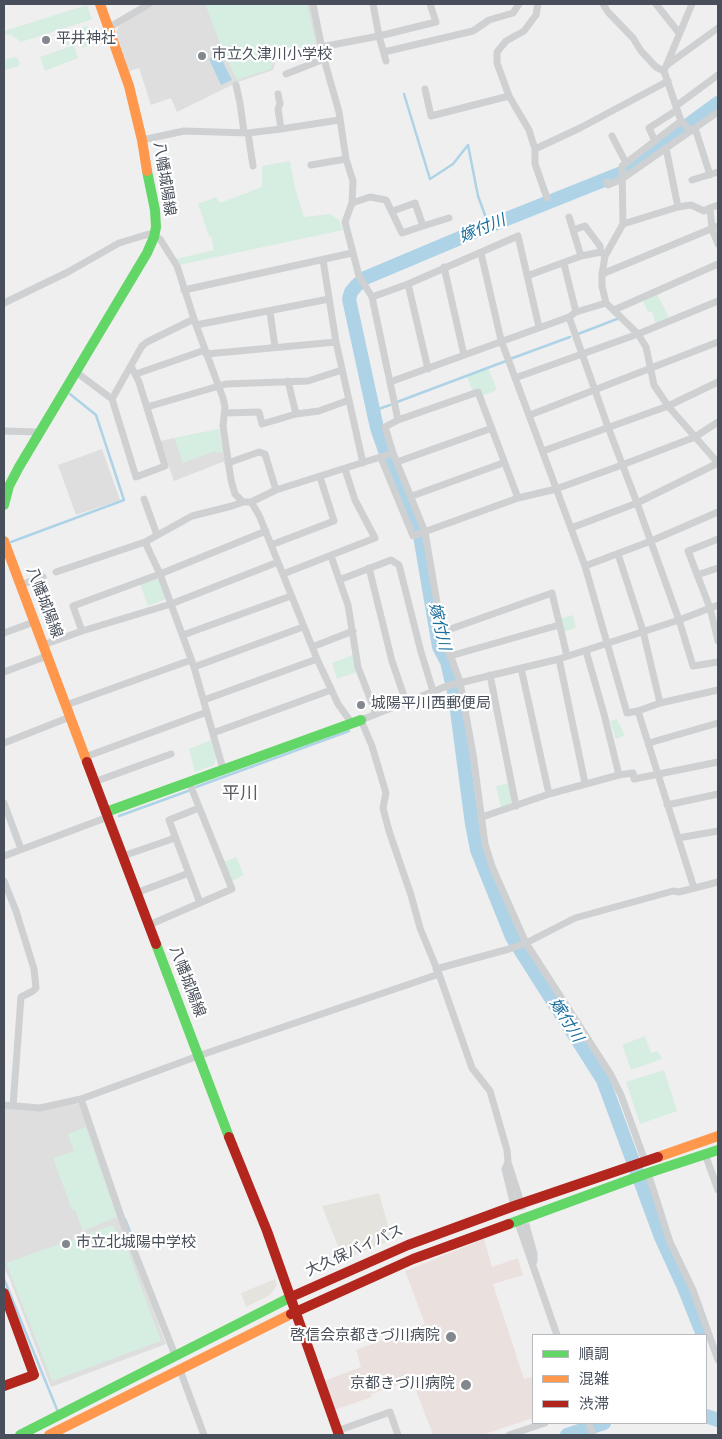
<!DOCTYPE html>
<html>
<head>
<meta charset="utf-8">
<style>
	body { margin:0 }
	#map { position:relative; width:722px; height:1439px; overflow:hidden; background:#f0efef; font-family:Overpass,"Noto Sans JP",sans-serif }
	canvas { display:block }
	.frame { position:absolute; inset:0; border:5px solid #484f5a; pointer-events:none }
	.legend { position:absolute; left:532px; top:1334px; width:175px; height:90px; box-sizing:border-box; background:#fff; border:1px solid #b6b9bd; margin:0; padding:6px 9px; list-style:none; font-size:15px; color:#484f5a }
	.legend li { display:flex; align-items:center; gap:10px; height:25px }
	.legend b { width:25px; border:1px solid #b6b9bd }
</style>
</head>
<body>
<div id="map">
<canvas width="722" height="1439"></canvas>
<div class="frame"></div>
<ul class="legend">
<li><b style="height:6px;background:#63d668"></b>順調</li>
<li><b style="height:6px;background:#ff974d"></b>混雑</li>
<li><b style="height:6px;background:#b3261e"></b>渋滞</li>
</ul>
</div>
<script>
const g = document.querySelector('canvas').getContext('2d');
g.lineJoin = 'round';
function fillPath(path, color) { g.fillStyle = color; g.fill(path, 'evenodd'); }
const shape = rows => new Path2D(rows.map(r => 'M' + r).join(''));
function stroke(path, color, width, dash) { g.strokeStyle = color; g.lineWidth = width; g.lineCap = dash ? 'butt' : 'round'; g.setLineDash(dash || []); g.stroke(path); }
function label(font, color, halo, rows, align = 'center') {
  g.font = font + ' Overpass,"Noto Sans JP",sans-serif'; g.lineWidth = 4.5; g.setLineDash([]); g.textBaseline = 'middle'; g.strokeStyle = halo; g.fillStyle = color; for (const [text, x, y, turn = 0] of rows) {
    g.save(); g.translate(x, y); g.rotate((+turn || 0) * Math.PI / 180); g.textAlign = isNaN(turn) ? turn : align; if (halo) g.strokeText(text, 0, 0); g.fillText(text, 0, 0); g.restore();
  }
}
fillPath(shape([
	[379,1193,392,1240,343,1259,322,1206],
	[275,1279,277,1285,270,1295,246,1307,241,1293]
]), '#e5e3dd');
fillPath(shape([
	[153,4,310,4,319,46,284,51,276,60,273,70,238,82,177,112,171,98,151,105,139,68,129,71,116,33,119,26],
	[219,429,225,461,174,481,160,441],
	[102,449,120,500,76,515,58,465],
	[77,1104,81,1105,120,1220,166,1344,51,1387,9,1277,4,1269,4,1106,46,1110]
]), '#dedede');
fillPath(shape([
	[484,1239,492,1267,518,1258,523,1275,493,1284,524,1379,532,1377,533,1380,533,1418,482,1435,433,1435,412,1380,371,1394,372,1397,334,1410,324,1381,361,1367,356,1350,425,1324,405,1271]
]), '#eae1df');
fillPath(shape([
	[205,4,307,4,316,44,284,50,274,60,271,69,237,80,221,46],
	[87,5,92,19,90,20,21,42,10,34,4,36,4,31],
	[87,26,90,32,86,34,90,45,82,48,79,42,64,46,61,35],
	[74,45,78,58,45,71,40,57],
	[15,57,18,59,20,64,18,66,4,70,4,60],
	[290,161,294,184,304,217,330,214,339,220,343,230,179,265,176,259,214,250,211,236,209,236,198,204,216,197,220,203,262,187,262,166],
	[657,294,670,319,656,324,652,312,648,312,643,301],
	[488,368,497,390,482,396,473,392,467,376],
	[219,429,223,452,216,453,215,451,183,463,174,438],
	[157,579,160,581,166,597,164,600,148,606,140,584],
	[573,615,576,628,562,632,559,619],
	[353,655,357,672,337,679,332,663],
	[617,719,625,735,616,739,610,721],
	[211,740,216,758,214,765,195,772,189,749],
	[509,783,512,800,508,806,501,808,496,786],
	[236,857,244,875,232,881,224,862],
	[645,1036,651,1053,658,1051,662,1059,631,1070,622,1045],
	[664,1070,677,1111,640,1124,626,1082],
	[86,1127,117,1217,83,1231,75,1210,72,1210,53,1158,74,1151,68,1134],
	[113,1225,119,1240,125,1243,161,1341,52,1381,6,1263]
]), '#d6ede1');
fillPath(shape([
	[219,54,232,80,221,85,209,59]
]), '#aed3e7');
stroke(shape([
	[404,94,430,179,453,164,468,145,478,196,489,226],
	[578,334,617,319],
	[510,359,570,337],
	[397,402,506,361],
	[373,411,390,405],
	[11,542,124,500,96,415,70,394],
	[196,787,349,731],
	[119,816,188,791],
	[125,1219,136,1246],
	[4,1279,58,1412]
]), '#aed3e7', 2.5);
stroke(shape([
	[703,1335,683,1285,661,1237,603,1080,512,937,477,850,472,824,455,696,447,662,439,647,419,530,390,465,377,428,349,299,351,292,356,286,365,278,479,230,624,172,718,103],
	[706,1416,718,1420],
	[567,1435,604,1423]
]), '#aed3e7', 14);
stroke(shape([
	[518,1193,528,1232]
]), '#cecfd1', 7, [7, 3.5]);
stroke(shape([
	[313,4,324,59,339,112,346,159,353,181,352,203,345,222,359,276,372,297,398,420,385,427,393,453,425,532,442,632,460,682,473,754,485,844,493,869,526,943,611,1075,621,1095,645,1161],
	[373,4,379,36,386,61],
	[538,4,536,15,524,31,506,41,497,52,497,63,509,96,529,130,535,149,535,164,547,198],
	[603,4,608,12,633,38,641,51,656,67,664,71],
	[656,4,679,33],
	[110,27,149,4],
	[321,47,379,36,436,22,430,4],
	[384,52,473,31,489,20,513,13,519,4],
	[667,65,718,28],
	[286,74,324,59],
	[236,85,240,103,244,132],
	[425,89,431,116,509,96],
	[278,94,280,104,278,109,281,129],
	[676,106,718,75],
	[681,121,622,166,623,224,605,256,602,274,602,286,606,303,638,334,646,347,654,385,668,406,718,463],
	[695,128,710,175],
	[691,131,681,121,664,71,692,4],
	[248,133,253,166],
	[612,136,626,163],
	[142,140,184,131,248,133,281,129,339,120],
	[655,141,649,128,677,110],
	[666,148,678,207],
	[535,149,580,128,668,81],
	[311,165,346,159],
	[692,180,718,172],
	[607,182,608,185,622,179,718,112],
	[352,203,370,197,386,200,402,233,423,226,415,203,393,211],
	[710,208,718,205],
	[569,217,581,256],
	[623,224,678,207,691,205,704,211,710,208,712,229,718,244],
	[423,226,449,218],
	[573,230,585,226,600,246,601,252],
	[481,253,501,340,585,566,627,713,638,711],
	[323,260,336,342,363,463],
	[564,264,576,312],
	[444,267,464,355],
	[602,274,718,226],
	[527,276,581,256,601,252,605,256],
	[408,284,428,369],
	[184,290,352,253],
	[372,297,408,284,518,236,539,327],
	[4,303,68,272,119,243,149,234,160,239,177,266,196,325,223,398,225,407,223,426,231,480,235,494,243,502,251,502,259,515,317,659,338,704,351,722],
	[614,310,718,264],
	[270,312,275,347],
	[569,317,608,427,637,503,679,620,693,666,718,662],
	[196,325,329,299],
	[206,354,336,342],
	[76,372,112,399,142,346,147,342,194,319],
	[136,374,205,350],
	[515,378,638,334,718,301],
	[390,382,569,317,576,312,606,303],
	[112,399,136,477,165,466,139,382,131,366],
	[147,407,226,384,308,381,342,370],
	[225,413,259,412,262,424,296,414,288,381],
	[296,414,319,411,349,400],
	[530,415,718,342],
	[398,420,478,392,518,498],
	[4,431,39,432],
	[543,451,668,406,718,382],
	[381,458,413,536,518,498,556,489,622,465,695,437,718,422],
	[397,462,492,428],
	[228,463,259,452,265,454,276,490],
	[412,496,503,463],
	[144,499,157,535],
	[251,502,276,490,393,453],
	[571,528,637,503,718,463],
	[718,539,688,551,710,608,718,641],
	[271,545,334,521,320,477],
	[618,554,643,631,660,703],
	[331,556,348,605,358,667,376,714],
	[585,566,651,541,718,512],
	[369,568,392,661,406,702],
	[56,572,145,542],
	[283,574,375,538,355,500,345,469],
	[697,575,718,568],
	[339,580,391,560,399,565,421,652,433,691],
	[20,585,43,577],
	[82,631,73,606,160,574,266,531],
	[442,632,552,593,567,656],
	[4,633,34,622],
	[183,635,291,596],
	[43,645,82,631,171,604,278,562],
	[312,647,353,631],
	[586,651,604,714,619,775],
	[450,656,559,625],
	[559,659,585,783],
	[194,667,303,627],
	[521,668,549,794],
	[4,672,47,656],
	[490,675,516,806],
	[204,700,317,659],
	[66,705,191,660],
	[213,733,331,690],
	[4,743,70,717],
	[649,743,718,723],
	[85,757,207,712],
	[223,769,194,667,160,574,145,542,192,516,232,506,243,502],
	[94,782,171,754],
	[4,803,21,849],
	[667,805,718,794],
	[199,808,169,820,200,903],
	[482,817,549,794,619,775,633,773,634,779,718,762],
	[678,838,718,831],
	[4,856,108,817],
	[123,856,175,838],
	[4,881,16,911,34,969,36,988,33,991,21,997,13,1106],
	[694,888,638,711,660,703,718,690],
	[136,893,189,873],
	[149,925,232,889,189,782],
	[436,969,509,949,526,943,575,918,673,891,679,892,718,882],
	[81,1099,125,1228,175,1355],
	[4,1105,40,1108,81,1099,198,1056,439,974],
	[705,1154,718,1190],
	[508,1162,518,1193],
	[648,1173,670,1242,693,1290,718,1360],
	[514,1206,505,1169,508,1162,507,1150,490,1091,472,1068,439,974,420,928,411,895,389,831,383,808,386,793,372,746,361,720,447,686,559,659,679,620,718,605],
	[517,1220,557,1335],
	[528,1232,534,1254,534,1261],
	[180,1370,204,1435],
	[589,1423,593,1435],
	[337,1431,390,1412,398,1435],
	[509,1435,545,1423]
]), '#ced0d2', 7);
stroke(shape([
	[4,505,9,486,19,467,147,253,154,237,156,227,155,210,147,171],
	[106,812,361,720],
	[156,944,229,1137],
	[509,1224,648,1173,718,1150],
	[20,1435,291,1297]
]), '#63d668', 10);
stroke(shape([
	[100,4,129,86,142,140,147,171],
	[4,541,87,762],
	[658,1157,718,1136],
	[49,1435,291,1314]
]), '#ff974d', 10);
stroke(shape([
	[87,762,156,944],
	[229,1137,267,1231,339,1435],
	[4,1293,34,1375,4,1386],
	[291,1297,408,1245,514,1206,658,1157],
	[291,1314,413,1259,509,1224]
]), '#b3261e', 10);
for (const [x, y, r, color] of [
	[46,40,5,"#83878e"],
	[202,56,5,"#83878e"],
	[361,705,5,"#83878e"],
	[66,1244,5,"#83878e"],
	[451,1337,6,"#83878e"],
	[466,1385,6,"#83878e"]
]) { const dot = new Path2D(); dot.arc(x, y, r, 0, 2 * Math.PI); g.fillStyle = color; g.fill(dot); stroke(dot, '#fff', 2); }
label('15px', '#484f5a', '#fff', [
	["平井神社",56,40],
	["市立久津川小学校",212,56],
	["城陽平川西郵便局",371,705],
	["市立北城陽中学校",76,1244],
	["啓信会京都きづ川病院",440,1337,"right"],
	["京都きづ川病院",455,1385,"right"]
], 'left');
label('15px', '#484f5a', '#fff', [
	["八幡城陽線",163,179,81],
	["八幡城陽線",43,603,69],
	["八幡城陽線",186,982,69],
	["大久保バイパス",355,1252,-24]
]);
label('italic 16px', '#186f9d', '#fff', [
	["嫁付川",483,230,-22],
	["嫁付川",438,627,77],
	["嫁付川",565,1021,58]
]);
label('18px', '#5b5d62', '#fff', [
	["平川",240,795]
]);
</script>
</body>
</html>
